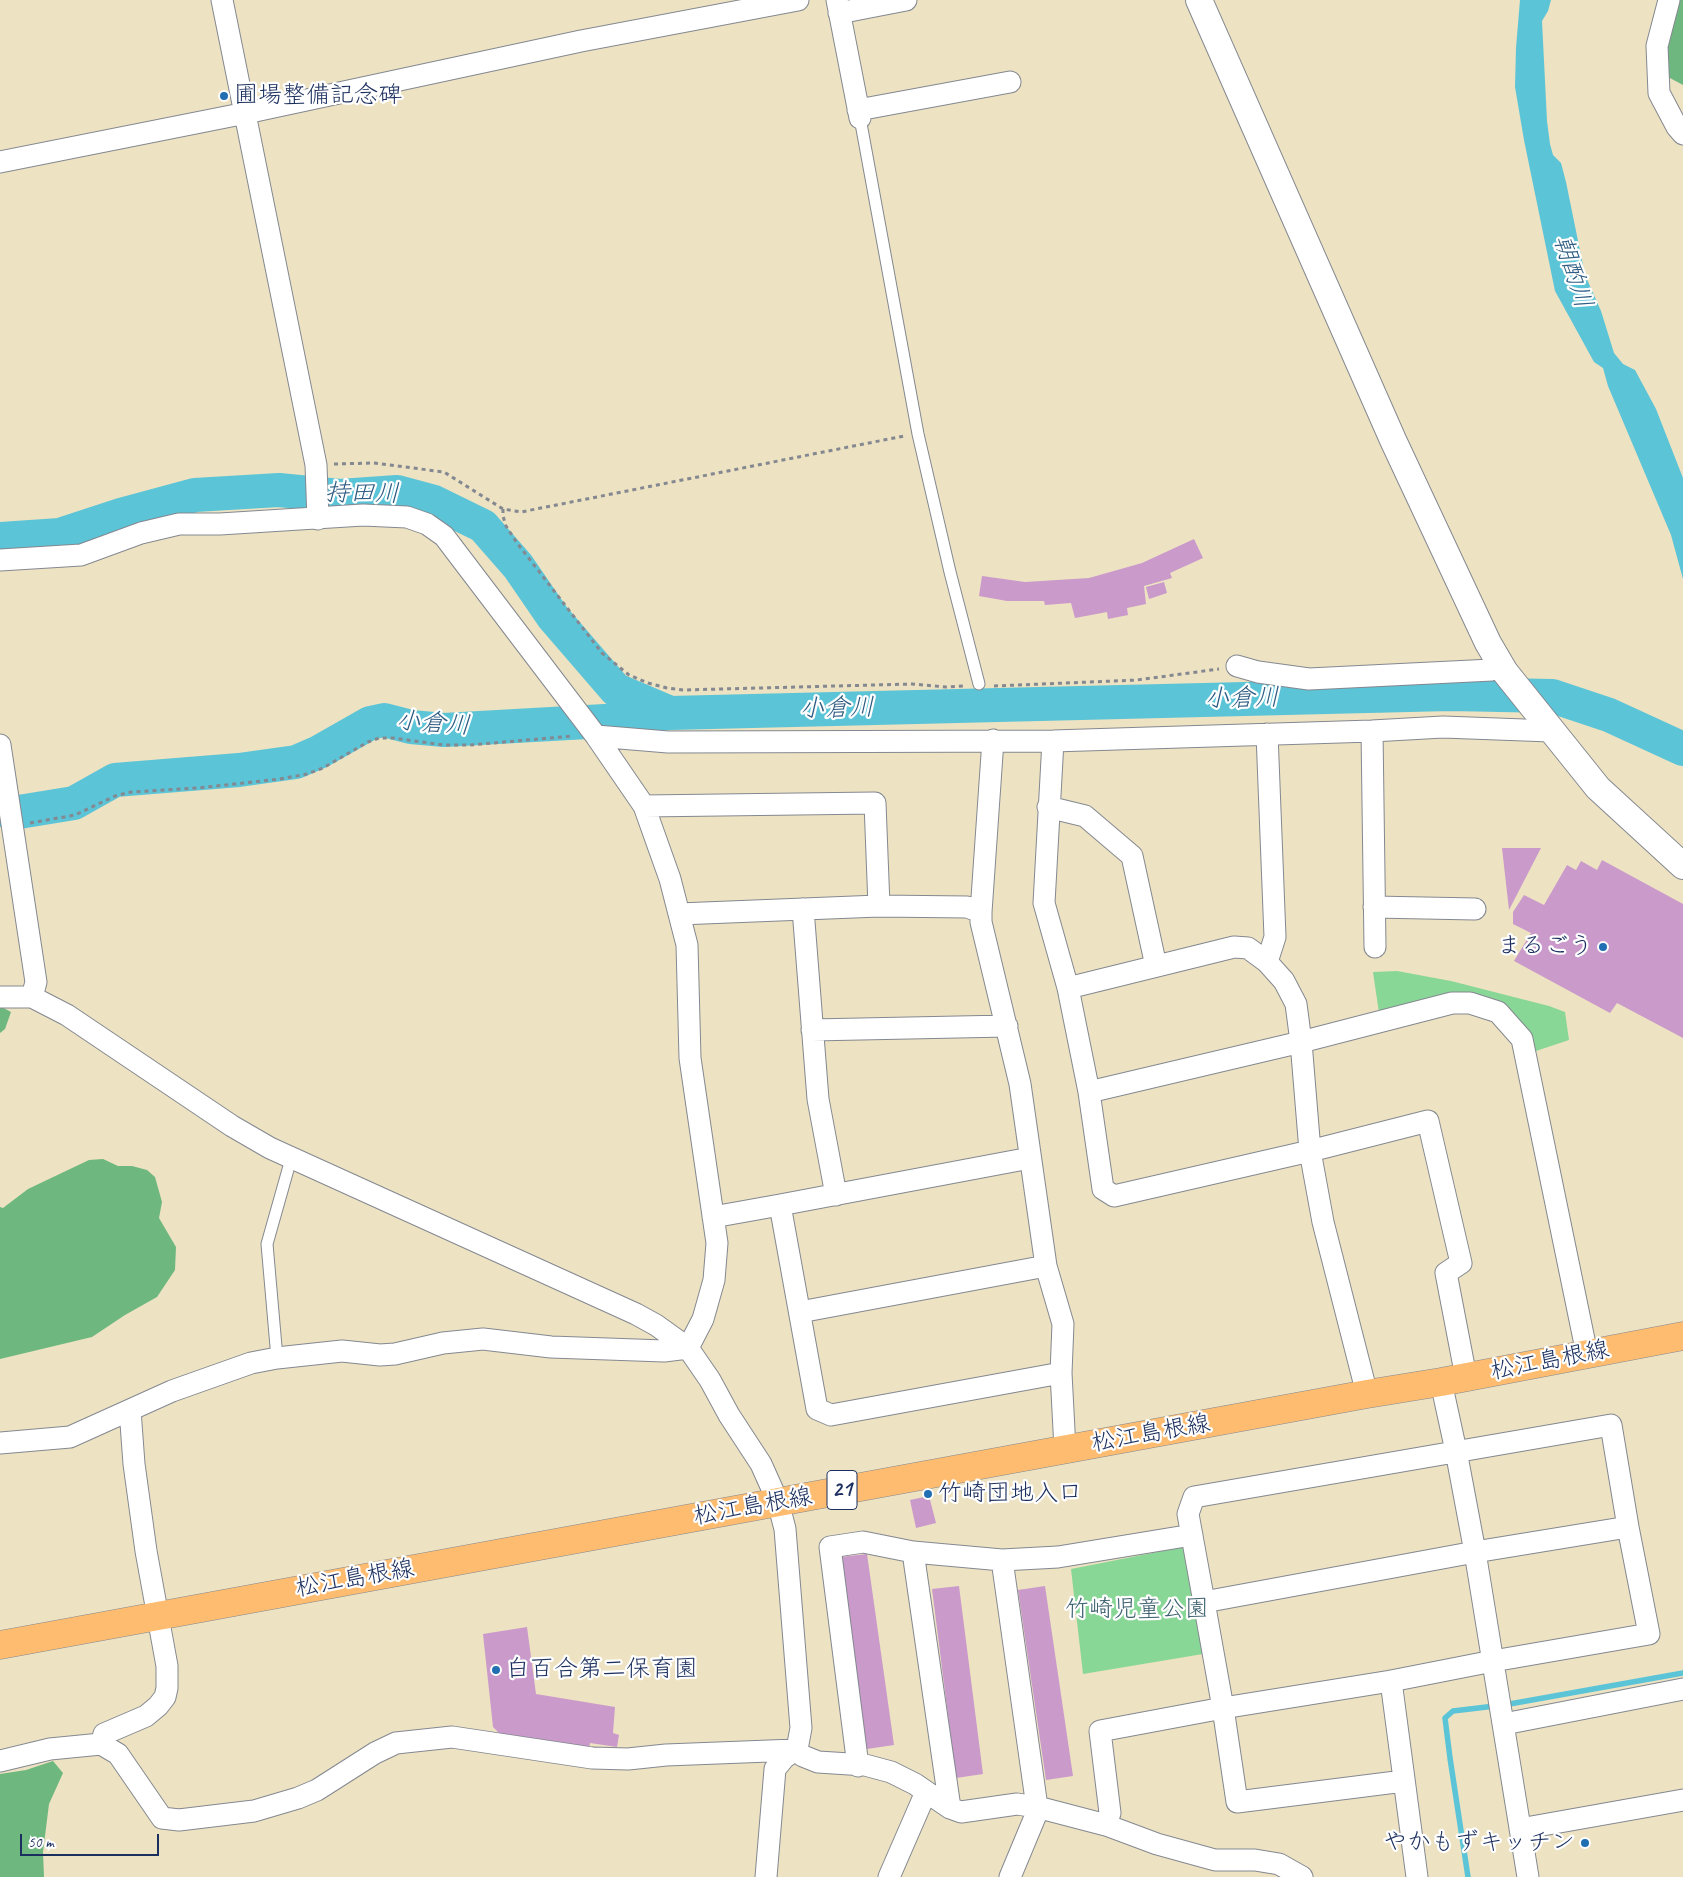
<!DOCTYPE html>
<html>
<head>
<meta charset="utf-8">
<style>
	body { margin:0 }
	#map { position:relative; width:1683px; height:1877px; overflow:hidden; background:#ede2c2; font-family:Caveat,sans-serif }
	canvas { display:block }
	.scale { position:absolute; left:20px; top:1834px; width:139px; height:22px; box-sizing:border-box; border:2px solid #1b2f5e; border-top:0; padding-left:6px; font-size:15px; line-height:18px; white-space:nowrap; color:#1b2f5e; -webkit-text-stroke:4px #fff; paint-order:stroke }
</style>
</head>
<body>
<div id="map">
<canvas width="1683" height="1877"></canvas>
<div class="scale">50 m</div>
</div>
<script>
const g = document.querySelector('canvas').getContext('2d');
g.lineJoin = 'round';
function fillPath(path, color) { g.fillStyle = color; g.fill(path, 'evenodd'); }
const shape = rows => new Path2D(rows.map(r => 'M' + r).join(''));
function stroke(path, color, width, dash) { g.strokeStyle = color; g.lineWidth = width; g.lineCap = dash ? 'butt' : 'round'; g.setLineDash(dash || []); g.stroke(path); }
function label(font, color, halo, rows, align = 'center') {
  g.font = font + ' Caveat,"Klee One",sans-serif'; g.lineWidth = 4.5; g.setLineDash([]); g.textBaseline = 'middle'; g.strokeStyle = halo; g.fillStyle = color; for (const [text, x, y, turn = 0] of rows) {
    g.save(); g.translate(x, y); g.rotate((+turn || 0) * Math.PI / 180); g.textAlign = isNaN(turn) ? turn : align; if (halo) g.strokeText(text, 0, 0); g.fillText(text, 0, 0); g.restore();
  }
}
fillPath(shape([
	[1397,971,1451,981,1549,1006,1565,1012,1569,1040,1536,1051,1529,1032,1509,1009,1497,1000,1467,992,1379,1013,1373,972],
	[1183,1547,1203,1654,1083,1674,1071,1569]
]), '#89d796');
fillPath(shape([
	[1674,0,1683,0,1683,85,1668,77,1664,43],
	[0,1006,11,1012,5,1029,0,1033],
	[103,1159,118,1166,132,1166,147,1170,155,1177,162,1202,159,1218,176,1247,175,1270,157,1297,125,1315,92,1337,0,1359,0,1207,3,1208,28,1189,89,1160],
	[53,1761,63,1773,49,1804,43,1852,44,1877,0,1877,0,1774,26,1770]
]), '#6eb87f');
fillPath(shape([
	[1520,0,1551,0,1548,11,1542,21,1547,121,1550,144,1553,155,1561,163,1566,182,1585,275,1601,311,1614,353,1623,364,1635,370,1656,409,1683,478,1683,579,1671,535,1608,386,1603,368,1594,362,1555,291,1524,140,1515,87,1516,48],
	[1638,725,1683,743,1683,753,1659,744]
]), '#5bc4d7');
stroke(shape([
	[1504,1705,1683,1673],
	[1468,1877,1450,1758,1445,1718,1453,1711,1495,1706]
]), '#5bc4d7', 5.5);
stroke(shape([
	[0,539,60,535,121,515,195,495,279,490,340,496,397,492,434,502,483,526,518,566,553,617,616,690,670,713],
	[0,810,19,812,74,803,115,780,239,770,296,762,319,752,370,723,384,720,411,727,444,730,605,721,670,713,1450,694,1552,696,1609,715,1683,749]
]), '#5bc4d7', 34);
fillPath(shape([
	[1194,539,1203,558,1170,573,1172,578,1144,586,1146,604,1127,608,1128,615,1108,619,1107,612,1075,618,1071,603,1045,605,1044,601,1007,601,979,596,982,576,1025,582,1089,578,1142,563],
	[1164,582,1167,593,1149,599,1146,587],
	[1502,848,1541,848,1509,910],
	[1602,860,1683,904,1683,1038,1617,1003,1610,1013,1514,961,1531,933,1513,924,1513,912,1524,895,1544,905,1567,865,1576,870,1581,861,1597,870],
	[929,1496,936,1523,916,1528,910,1500],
	[867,1554,894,1745,867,1749,840,1557],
	[959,1586,983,1774,956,1778,932,1589],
	[1045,1586,1073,1776,1046,1780,1018,1590],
	[527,1627,536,1694,615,1707,613,1733,619,1735,617,1747,590,1743,589,1750,501,1735,493,1727,483,1634]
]), '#ca9acb');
const service = shape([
	[860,118,918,434,950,572,979,684],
	[277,1358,267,1244,291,1159]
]);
const minor = shape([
	[222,0,316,465,318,519],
	[837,0,860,118],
	[1669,0,1657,46,1659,93,1677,127,1683,134],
	[839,13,906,0],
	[858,110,1010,82],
	[0,162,246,113,581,41,798,0],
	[0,560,81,555,141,533,179,524,220,524,363,515,407,517,427,524,444,536,596,736,644,806,670,879,687,945,690,1058,717,1243,714,1280,703,1319,688,1348],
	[1237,666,1258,672,1309,679,1492,670],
	[1372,731,1375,947],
	[596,736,668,742,1053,741,1372,731,1443,727,1551,731],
	[1053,741,1044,903,1068,988,1089,1092,1103,1189,1114,1196,1310,1151,1428,1121,1461,1263,1446,1273,1466,1377],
	[0,745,36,982,32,997],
	[644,806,875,803,879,906,679,914],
	[1048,807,1085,816,1132,856,1156,966],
	[879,906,967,907,981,912,993,740],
	[1374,907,1475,909],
	[803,909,818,1099,836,1195],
	[981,912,981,922,1020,1084,1046,1266,1063,1324,1061,1373,1065,1449],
	[1267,962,1275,937,1267,734],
	[1068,988,1234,947,1248,948,1267,962,1284,981,1296,1004,1301,1042,1310,1151,1323,1222,1367,1394],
	[0,997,32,997,67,1015,232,1126,270,1148,636,1314,656,1325,688,1348,710,1380,729,1415,761,1464,778,1502,785,1529,801,1728,798,1744,795,1750,784,1758,775,1769,766,1877],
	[812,1030,1007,1026],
	[1089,1092,1301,1042,1452,1003,1470,1003,1498,1012,1522,1039,1587,1354],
	[780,1205,1030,1158],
	[713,1217,780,1205,817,1409,831,1415,1061,1373],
	[800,1312,1046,1266],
	[1441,1382,1456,1451,1475,1552,1528,1877],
	[0,1443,70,1437,172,1391,251,1363,277,1358,342,1351,380,1355,395,1354,443,1343,483,1339,551,1347,664,1351,688,1348],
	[913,1552,950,1808],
	[1002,1560,1037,1807,1035,1817,1010,1877],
	[1204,1602,1475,1552,1628,1527,1611,1425,1194,1497,1188,1514,1204,1602,1223,1708,1391,1681,1493,1661,1649,1634,1628,1527],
	[1391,1681,1417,1877],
	[1504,1724,1683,1689],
	[101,1744,104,1734,146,1716,158,1706,165,1697,167,1688,167,1666,146,1551,134,1464,130,1410],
	[0,1761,50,1749,101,1744,118,1754,162,1818,179,1820,254,1811,298,1798,317,1790,375,1753,396,1743,452,1737,592,1758,628,1759,666,1755,795,1750,803,1756,818,1762,865,1765,891,1772,915,1784,950,1808,961,1812,1017,1804,1037,1807,1106,1825,1157,1844,1215,1860,1255,1860,1279,1864,1302,1877],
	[858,1766,830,1547,863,1542,913,1552,1002,1560,1058,1557,1192,1535],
	[1106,1825,1110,1813,1100,1731,1223,1708,1237,1802,1404,1781],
	[1520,1829,1683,1800],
	[889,1877,926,1792]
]);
const tertiary = shape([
	[1199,0,1393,440,1488,643,1505,672,1598,788,1683,866]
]);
const primary = shape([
	[0,1645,1367,1394,1441,1382,1683,1336]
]);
stroke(service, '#848890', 13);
stroke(minor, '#848890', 23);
stroke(tertiary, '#848890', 28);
stroke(primary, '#848890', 29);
stroke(shape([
	[334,464,374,463,444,472,503,509,521,512,904,436],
	[503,509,503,516,506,526,517,543,602,653,629,675,648,683,667,688,683,690,912,684,946,687,965,686],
	[994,686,1137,680,1219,669],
	[30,823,75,815,115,796,131,792,198,788,280,779,307,774,323,768,368,742,379,738,393,738,444,745,470,745,573,736]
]), '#848890', 3, [4, 4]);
stroke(service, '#fff', 11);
stroke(minor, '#fff', 21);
stroke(tertiary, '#fff', 26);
stroke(primary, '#fdbc70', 28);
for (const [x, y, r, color] of [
	[224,96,5,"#1f6fb2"],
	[1603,947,5,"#1f6fb2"],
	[928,1494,5,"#1f6fb2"],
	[496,1670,5,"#1f6fb2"],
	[1585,1843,5,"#1f6fb2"]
]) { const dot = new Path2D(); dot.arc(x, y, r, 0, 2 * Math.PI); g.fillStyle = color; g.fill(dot); stroke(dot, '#fff', 2); }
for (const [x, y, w] of [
	[842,1490,30]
]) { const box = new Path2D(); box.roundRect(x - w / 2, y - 19.5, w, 39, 4); g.fillStyle = '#fff'; g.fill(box); stroke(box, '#1b2f5e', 1); }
label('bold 22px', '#1b2f5e', null, [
	["21",842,1490]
]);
label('24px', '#1b2f5e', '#fff', [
	["圃場整備記念碑",234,96],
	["まるごう",1593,947,"right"],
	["竹崎団地入口",938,1494],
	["白百合第二保育園",506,1670],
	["やかもずキッチン",1575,1843,"right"]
], 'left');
label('24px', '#1b2f5e', '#fff', [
	["松江島根線",1550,1361,-11],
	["松江島根線",1151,1434,-10],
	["松江島根線",753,1507,-10],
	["松江島根線",355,1579,-10]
]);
label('24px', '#3c616f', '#fff', [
	["竹崎児童公園",1137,1610]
]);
label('italic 25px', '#2e5c82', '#fff', [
	["朝酌川",1572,272,72],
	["持田川",362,494,1],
	["小倉川",1242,699,-1],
	["小倉川",837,709,-1],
	["小倉川",433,724,4]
]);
</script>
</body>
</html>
